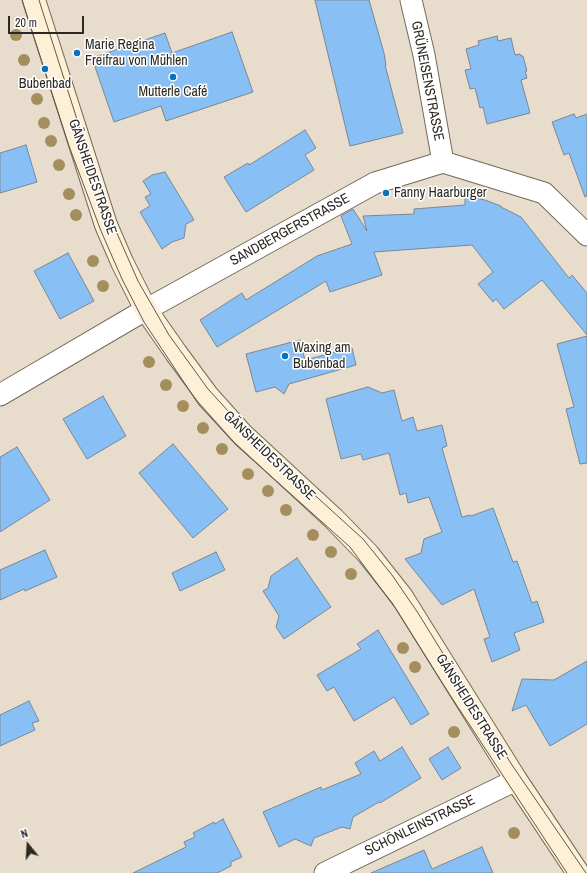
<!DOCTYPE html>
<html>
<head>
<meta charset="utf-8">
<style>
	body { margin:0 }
	#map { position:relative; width:587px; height:873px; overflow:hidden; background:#e8ddcc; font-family:"Archivo Narrow",sans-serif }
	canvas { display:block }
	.north { position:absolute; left:8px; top:825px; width:40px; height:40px; -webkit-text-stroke:3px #fff; paint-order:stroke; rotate:342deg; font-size:11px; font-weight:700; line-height:16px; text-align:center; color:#2c2922 }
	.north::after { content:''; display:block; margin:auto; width:14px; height:18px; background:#2c2922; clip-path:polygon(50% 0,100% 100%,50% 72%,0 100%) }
	.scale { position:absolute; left:8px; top:16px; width:76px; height:18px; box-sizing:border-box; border:2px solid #2c2922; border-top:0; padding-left:5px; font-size:12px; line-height:14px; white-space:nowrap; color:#2c2922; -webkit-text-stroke:3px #fff; paint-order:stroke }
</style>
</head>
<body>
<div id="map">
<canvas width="587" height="873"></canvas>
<div class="north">N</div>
<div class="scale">20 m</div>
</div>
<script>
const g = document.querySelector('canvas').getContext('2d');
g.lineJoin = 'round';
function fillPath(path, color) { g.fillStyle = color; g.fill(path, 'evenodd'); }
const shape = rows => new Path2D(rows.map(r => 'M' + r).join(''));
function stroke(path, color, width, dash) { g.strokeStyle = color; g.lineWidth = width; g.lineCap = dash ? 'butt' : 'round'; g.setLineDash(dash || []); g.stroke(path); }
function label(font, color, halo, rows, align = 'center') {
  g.font = font + ' "Archivo Narrow",sans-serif'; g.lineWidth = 3; g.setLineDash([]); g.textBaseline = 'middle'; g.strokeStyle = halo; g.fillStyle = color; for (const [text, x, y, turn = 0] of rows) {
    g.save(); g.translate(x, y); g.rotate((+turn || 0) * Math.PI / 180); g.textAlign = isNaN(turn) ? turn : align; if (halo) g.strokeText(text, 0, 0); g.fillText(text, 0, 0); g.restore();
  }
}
const building = shape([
	[315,0,369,0,384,53,386,65,385,65,403,133,350,146,315,0],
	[232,32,253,92,166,121,161,106,114,122,92,58,165,33,172,53,232,32],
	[497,36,498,41,511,38,515,55,520,54,521,56,523,56,527,71,525,71,527,78,521,80,530,113,487,124,483,107,480,108,475,88,470,89,465,70,471,69,466,49,479,45,478,41,497,36],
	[574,114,576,118,587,114,587,196,585,197,569,153,564,155,552,122,574,114],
	[305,130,316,148,305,155,314,170,246,212,224,177,248,163,249,165,305,130],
	[26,145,37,182,0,193,0,153,26,145],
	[165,172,194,220,186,224,184,238,172,242,162,249,140,212,150,206,145,197,151,194,143,181,152,175,165,172],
	[465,196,485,200,501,206,501,207,521,217,569,278,572,275,587,293,587,335,542,280,504,309,496,299,493,302,478,284,493,272,472,245,374,252,382,275,330,292,326,281,217,347,200,320,242,293,246,300,317,256,352,244,341,216,353,209,367,231,363,216,414,214,414,209,465,205,465,196],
	[68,253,94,301,60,319,34,271,68,253],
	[587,336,587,463,580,464,566,409,574,407,557,344,587,336],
	[300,340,305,360,352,348,356,365,289,384,284,394,275,387,256,392,246,354,300,340],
	[368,387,382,393,394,390,402,421,413,417,417,431,442,425,447,446,442,448,462,517,470,515,471,516,493,508,513,562,517,561,532,603,537,601,544,622,514,633,520,650,492,662,484,639,490,637,474,589,442,605,405,559,421,553,424,539,442,532,429,497,408,503,406,493,400,495,389,453,363,460,361,454,341,459,326,399,368,387],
	[103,396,126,436,87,459,63,419,103,396],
	[173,444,228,509,193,538,139,473,173,444],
	[17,447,50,500,0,532,0,457,17,447],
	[45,550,57,577,25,591,24,589,0,600,0,570,45,550],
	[216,552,225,570,180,591,172,573,216,552],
	[297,558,331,607,284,639,276,627,279,616,263,591,268,588,271,576,297,558],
	[378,630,429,714,411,725,394,697,354,721,334,687,327,691,317,675,361,649,357,644,378,630],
	[587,661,587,724,550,746,526,705,512,711,522,679,554,680,587,661],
	[29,701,39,721,32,723,35,730,0,746,0,715,29,701],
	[402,747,421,778,380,803,379,802,353,817,350,829,342,827,314,838,311,846,295,839,279,847,263,812,321,787,322,790,361,774,355,763,374,751,380,761,402,747],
	[448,747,461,768,442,780,429,759,448,747],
	[223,819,242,857,231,862,231,866,217,873,133,873,186,847,184,842,195,837,193,833,214,822,215,824,223,819],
	[482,847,493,873,371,873,424,850,432,869,482,847]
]);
fillPath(building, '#88bff4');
stroke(building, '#7a8795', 1);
const street = shape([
	[411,0,424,55,443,162],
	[0,395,140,313,375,183,443,162,544,193,587,235],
	[325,873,516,780]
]);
const secondary = shape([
	[34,0,106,225,122,262,146,310,176,353,207,395,242,434,334,519,368,554,402,597,516,780,578,873]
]);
stroke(street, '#746b5b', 23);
stroke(secondary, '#746b5b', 24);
stroke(street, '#fff', 21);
stroke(secondary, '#fef0d6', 22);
stroke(shape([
	[22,0,69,146,101,231,122,279,144,322,199,405,236,445,350,547,396,609,448,692,567,873],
	[39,0,95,176,116,231,138,281,169,335,208,389,229,412,297,479,363,539,392,575,418,613,512,765,586,873]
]), '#5e594f', 1);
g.fillStyle = '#a48e5e';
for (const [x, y] of [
	[16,35],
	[24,60],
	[37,99],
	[44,123],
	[51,141],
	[59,165],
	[69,194],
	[76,215],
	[93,261],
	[103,286],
	[149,362],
	[166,385],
	[183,406],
	[203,428],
	[222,449],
	[248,474],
	[268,491],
	[286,510],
	[313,535],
	[331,552],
	[351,574],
	[403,648],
	[415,667],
	[454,732],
	[514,833]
]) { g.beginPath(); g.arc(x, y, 6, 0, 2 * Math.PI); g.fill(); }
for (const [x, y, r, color] of [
	[77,53,4,"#0573be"],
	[45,69,4,"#0573be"],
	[173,77,4,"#0573be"],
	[386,193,4,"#0573be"],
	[285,356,4,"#0573be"]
]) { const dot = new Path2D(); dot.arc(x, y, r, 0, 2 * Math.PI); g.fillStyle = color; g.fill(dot); stroke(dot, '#fff', 1.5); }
label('14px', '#2c2922', '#fff', [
	["Marie Regina",85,45],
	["Freifrau von Mühlen",85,61],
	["Bubenbad",45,84,"center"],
	["Mutterle Café",173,92,"center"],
	["Fanny Haarburger",394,193],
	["Waxing am",293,348],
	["Bubenbad",293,364]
], 'left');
label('14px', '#2c2922', '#fff', [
	["GRÜNEISENSTRASSE",427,81,79],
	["GÄNSHEIDESTRASSE",92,177,71],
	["SANDBERGERSTRASSE",290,230,-29],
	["GÄNSHEIDESTRASSE",269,456,44],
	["GÄNSHEIDESTRASSE",471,707,58],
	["SCHÖNLEINSTRASSE",420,826,-26]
]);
</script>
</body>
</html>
